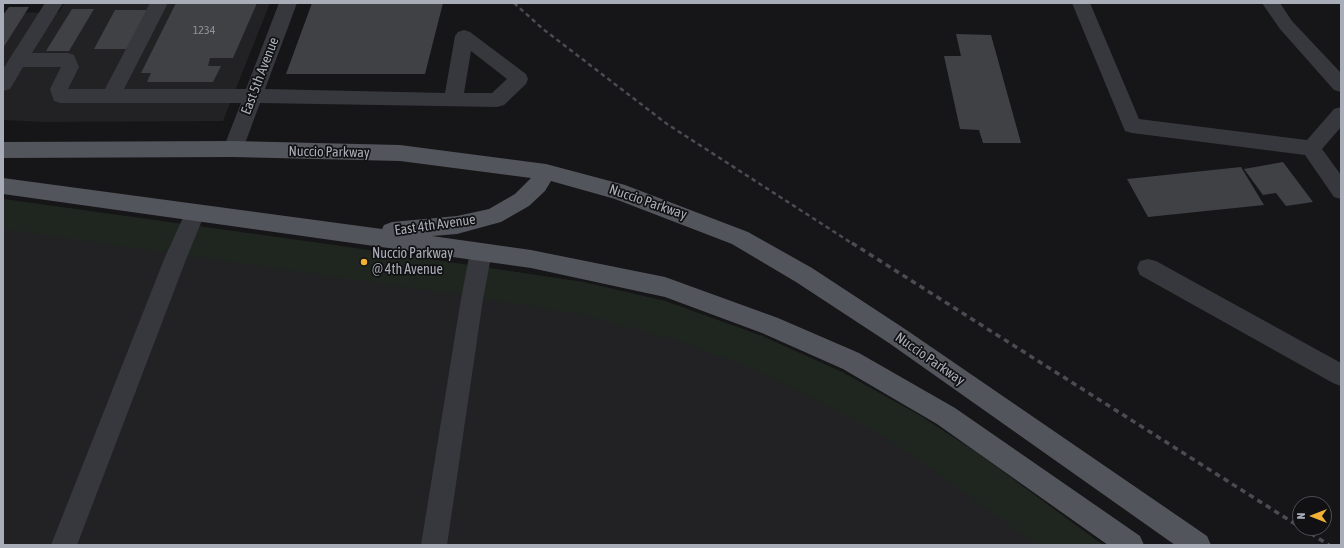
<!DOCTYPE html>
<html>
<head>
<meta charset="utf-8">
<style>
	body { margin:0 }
	#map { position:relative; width:1344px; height:548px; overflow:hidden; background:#161618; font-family:"Asap Condensed",sans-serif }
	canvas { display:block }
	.frame { position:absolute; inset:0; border:4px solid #a8adb8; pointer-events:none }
	.north { position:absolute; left:1292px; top:496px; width:40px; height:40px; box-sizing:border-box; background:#111113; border:1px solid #4d4f55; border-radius:50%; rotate:270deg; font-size:11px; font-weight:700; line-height:16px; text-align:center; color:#a8adb8 }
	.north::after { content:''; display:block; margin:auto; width:14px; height:18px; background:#f2b134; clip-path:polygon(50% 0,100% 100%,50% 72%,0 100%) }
</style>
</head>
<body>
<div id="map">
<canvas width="1344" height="548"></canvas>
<div class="frame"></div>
<div class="north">N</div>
</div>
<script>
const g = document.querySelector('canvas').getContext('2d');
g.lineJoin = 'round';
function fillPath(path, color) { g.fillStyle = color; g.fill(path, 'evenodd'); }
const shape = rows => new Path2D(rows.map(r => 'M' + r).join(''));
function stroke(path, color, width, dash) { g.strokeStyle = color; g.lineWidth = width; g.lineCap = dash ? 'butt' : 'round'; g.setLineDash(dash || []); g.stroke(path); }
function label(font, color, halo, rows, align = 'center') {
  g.font = font + ' "Asap Condensed",sans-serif'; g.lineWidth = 3.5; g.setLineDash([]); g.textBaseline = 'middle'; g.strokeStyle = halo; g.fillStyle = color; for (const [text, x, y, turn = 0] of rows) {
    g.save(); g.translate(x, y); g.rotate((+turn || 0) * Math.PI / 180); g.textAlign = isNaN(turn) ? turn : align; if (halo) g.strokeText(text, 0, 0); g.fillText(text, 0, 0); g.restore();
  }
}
fillPath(shape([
	[65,3,270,3,223,121,44,122,3,120,3,13,59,12],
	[3,199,348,247,583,282,665,301,762,336,842,372,919,415,976,452,1103,545,3,545]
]), '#222225');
fillPath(shape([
	[3,199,348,247,583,282,665,301,762,336,842,372,919,415,976,452,1103,545,1037,545,908,452,857,421,758,371,682,342,583,315,468,296,3,229]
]), '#1e261f');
fillPath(shape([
	[176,3,257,3,233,58,210,58,208,66,221,66,213,82,147,82,151,73,141,73],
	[312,3,443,3,425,74,286,74],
	[9,7,29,7,3,48,3,15],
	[72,9,94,9,69,51,46,51],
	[115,10,149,10,128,49,94,49],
	[956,34,991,35,1021,143,983,143,979,130,960,129,944,56,961,56],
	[1283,162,1313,202,1286,206,1276,193,1263,195,1244,169],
	[1241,167,1264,205,1148,217,1127,179]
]), '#404145');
fillPath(shape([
	[45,3,63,3,32,53,68,53,74,55,79,67,68,89,105,89,150,3,168,3,124,89,246,89,279,3,297,3,265,89,445,93,455,36,458,32,464,30,470,32,526,74,528,79,526,84,504,105,497,107,260,103,243,149,240,154,233,157,226,154,223,149,241,103,61,103,54,101,50,89,61,67,23,67,10,89,3,91,3,69,45,3],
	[471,51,507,79,492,93,464,93,471,51],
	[1072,3,1090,3,1139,119,1307,140,1334,109,1341,107,1341,127,1322,149,1341,175,1341,199,1334,197,1305,155,1132,133,1125,131,1072,3],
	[1262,3,1280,3,1292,21,1341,73,1341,92,1334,90,1280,29,1262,3],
	[195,204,202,207,205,213,187,257,77,545,51,545,165,257,188,207,195,204],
	[481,243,489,245,492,252,483,299,447,545,421,545,461,299,470,252,473,245,481,243],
	[1148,259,1156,261,1341,363,1341,386,1333,383,1140,275,1137,268,1140,261,1148,259]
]), '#37383d');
fillPath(shape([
	[233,141,400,145,546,164,625,185,748,232,812,268,905,329,1207,536,1211,545,1175,545,889,343,796,282,732,244,615,199,551,181,545,191,529,206,501,222,457,234,432,236,531,250,665,277,778,318,859,353,955,408,1140,536,1144,545,1108,545,937,424,843,369,762,333,665,297,531,268,3,194,3,178,382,229,384,225,392,222,457,216,489,209,515,194,531,178,400,161,233,157,3,158,3,142,233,141]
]), '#53555c');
stroke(shape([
	[514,3,543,29,667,124,853,244]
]), '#4a4c52', 2.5, [4.5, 3.5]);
stroke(shape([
	[852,243,1300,527],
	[1302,528,1329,545]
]), '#4a4c52', 3.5, [5.5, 4.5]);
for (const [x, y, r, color] of [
	[364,262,4,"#f2b134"]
]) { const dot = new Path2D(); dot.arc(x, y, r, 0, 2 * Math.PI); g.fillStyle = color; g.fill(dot); stroke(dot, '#111113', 1.5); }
label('12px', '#8e929b', null, [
	["1234",204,30]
]);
label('14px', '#a8adb8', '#111113', [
	["East 5th Avenue",260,76,-69],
	["Nuccio Parkway",329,152,1],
	["Nuccio Parkway",648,202,19],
	["East 4th Avenue",435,225,-8],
	["Nuccio Parkway",930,359,35]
]);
label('14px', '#a8adb8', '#111113', [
	["Nuccio Parkway",372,254],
	["@ 4th Avenue",372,270]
], 'left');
</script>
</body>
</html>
